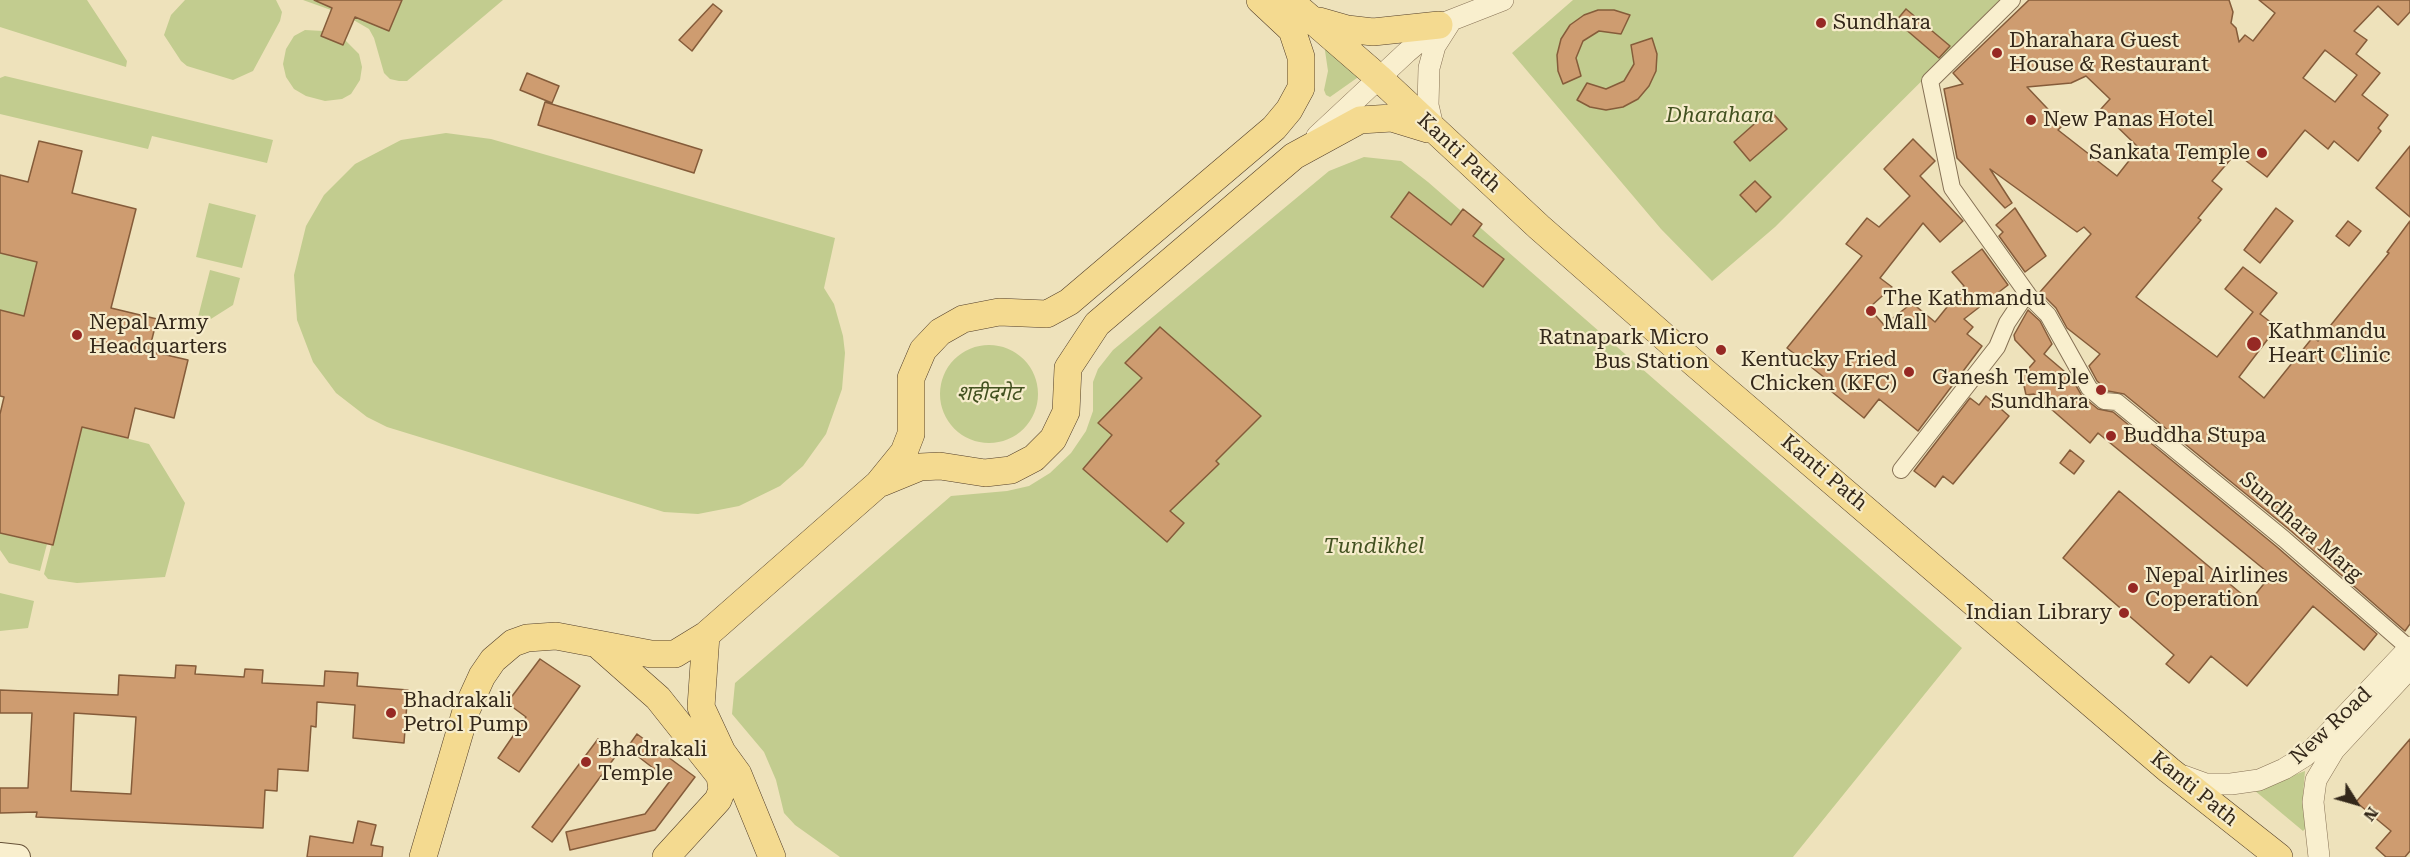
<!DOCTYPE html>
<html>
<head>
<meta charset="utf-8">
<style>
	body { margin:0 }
	#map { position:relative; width:2410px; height:857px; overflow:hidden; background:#eee2bb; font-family:"Roboto Serif",serif }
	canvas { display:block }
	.north { position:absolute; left:2326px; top:773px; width:60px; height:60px; -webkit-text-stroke:4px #f6eccb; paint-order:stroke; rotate:127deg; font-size:16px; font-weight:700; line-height:24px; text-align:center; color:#34281a }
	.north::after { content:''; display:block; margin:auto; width:21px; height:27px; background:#34281a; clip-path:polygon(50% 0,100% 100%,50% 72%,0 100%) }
</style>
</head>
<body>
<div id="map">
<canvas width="2410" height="857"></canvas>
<div class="north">N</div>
</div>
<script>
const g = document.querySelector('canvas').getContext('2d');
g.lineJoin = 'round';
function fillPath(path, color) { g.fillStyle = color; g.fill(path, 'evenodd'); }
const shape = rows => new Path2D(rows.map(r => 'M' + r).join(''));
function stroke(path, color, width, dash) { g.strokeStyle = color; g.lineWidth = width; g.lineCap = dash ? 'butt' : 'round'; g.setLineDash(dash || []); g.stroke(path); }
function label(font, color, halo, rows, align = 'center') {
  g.font = font + ' "Roboto Serif","Noto Sans Devanagari",serif'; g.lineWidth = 4.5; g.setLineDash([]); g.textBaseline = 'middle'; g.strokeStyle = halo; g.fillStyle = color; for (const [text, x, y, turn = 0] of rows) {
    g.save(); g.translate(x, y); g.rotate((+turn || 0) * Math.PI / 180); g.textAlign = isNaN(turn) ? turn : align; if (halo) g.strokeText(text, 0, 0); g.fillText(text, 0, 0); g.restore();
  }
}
fillPath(shape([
	[0,0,87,0,127,61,126,67,0,27],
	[185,0,276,0,282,12,280,21,253,71,233,80,187,66,181,61,164,35,171,15],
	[303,0,313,0,389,31,402,0,503,0,407,81,399,81,390,79,384,73,374,38,369,29,345,15],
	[1573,0,2003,0,1775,227,1712,281,1661,229,1512,53],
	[305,30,323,31,321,36,343,45,345,40,359,54,362,67,360,80,351,94,342,99,325,101,306,96,294,89,286,77,283,64,286,49,294,36],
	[1324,44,1364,73,1330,97,1326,95,1324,90,1328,71],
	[5,76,273,140,267,163,152,136,148,149,0,114,0,78],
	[446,133,491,139,835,238,824,288,834,304,843,336,845,353,842,389,826,434,803,466,780,486,739,506,698,514,664,512,387,427,367,417,336,393,313,362,297,320,294,275,306,226,324,195,355,164,401,140],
	[1364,157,1401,161,1428,182,1962,648,1793,857,840,857,795,825,784,813,776,780,764,752,732,714,735,683,951,496,1007,491,1029,486,1050,473,1071,453,1086,431,1093,411,1093,382,1098,369,1113,350,1329,171],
	[209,203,256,215,242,268,196,257],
	[0,253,37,262,24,316,0,310],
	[210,270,240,278,233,305,195,329],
	'940 394a49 49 0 1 1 98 0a49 49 0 1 1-98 0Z',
	[82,427,149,444,185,503,165,577,77,583,48,579,44,574],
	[0,533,47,544,40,571,9,563,0,550],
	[0,593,34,601,28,628,0,631],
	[2305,771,2303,795,2307,827,2303,831,2254,790]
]), '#c2cc8f');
const building = shape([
	[314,0,402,0,389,31,355,17,343,45,321,36,332,8,314,0],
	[2029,0,2229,0,2233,12,2231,23,2236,28,2239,42,2245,35,2253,41,2275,13,2259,0,2410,0,2410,12,2398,25,2378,6,2354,31,2367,40,2356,54,2380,73,2362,95,2388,115,2378,128,2381,131,2358,161,2334,141,2328,149,2305,130,2267,177,2236,153,2212,181,2222,189,2198,218,2201,220,2136,297,2217,357,2253,312,2225,289,2243,267,2277,293,2260,314,2277,327,2239,377,2264,398,2313,337,2318,341,2389,253,2387,252,2410,221,2410,624,2405,631,2291,531,2124,394,2108,391,2097,381,2089,366,2100,354,2067,328,2056,308,2040,292,2091,234,2084,227,2077,232,1990,169,2012,203,2005,208,1957,158,1944,89,1963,84,1953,73,2029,0],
	[2325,50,2357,75,2335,102,2303,78,2325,50],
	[2086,76,2110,99,2100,110,2139,148,2117,176,2058,130,2063,125,2027,87,2071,83,2086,76],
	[713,4,722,11,692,51,679,40,713,4],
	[1906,9,1950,46,1939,58,1896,21,1906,9],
	[1598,10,1614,10,1630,15,1621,34,1599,31,1583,41,1576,58,1581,76,1563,84,1558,71,1557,55,1561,39,1570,25,1584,15,1598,10],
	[1652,38,1657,54,1656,71,1649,86,1638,99,1623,107,1606,110,1590,107,1577,100,1587,83,1606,89,1624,81,1634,64,1631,45,1652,38],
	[527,73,559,86,552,103,520,90,527,73],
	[545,102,702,150,694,173,538,125,545,102],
	[1770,110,1787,129,1750,161,1734,142,1770,110],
	[1913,139,1935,161,1920,176,1963,221,1940,242,1923,223,1880,278,1892,287,1869,308,1884,325,1912,303,1935,322,1964,286,1952,272,1982,249,2008,285,1964,319,1973,327,1967,334,1982,346,1918,431,1879,399,1864,418,1821,383,1825,378,1787,348,1862,256,1846,244,1867,218,1879,227,1910,196,1884,169,1913,139],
	[39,141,82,151,72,193,136,209,111,308,157,319,149,351,188,360,174,418,135,408,128,438,82,427,53,545,0,533,0,414,4,397,0,396,0,310,24,316,37,262,0,253,0,175,28,182,39,141],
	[2410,146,2410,217,2376,188,2410,146],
	[1755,181,1771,197,1756,212,1740,195,1755,181],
	[1409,192,1451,225,1463,209,1482,224,1473,236,1504,259,1483,287,1391,217,1409,192],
	[2015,208,2046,256,2025,272,1999,236,2003,232,1996,225,2015,208],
	[2276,208,2293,221,2260,263,2244,250,2276,208],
	[2348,221,2361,231,2349,246,2336,236,2348,221],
	[2028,310,2040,321,2052,344,2044,354,2071,377,2082,396,2098,409,2113,412,2277,547,2377,634,2364,650,2313,606,2247,686,2211,656,2189,683,2166,664,2174,655,2063,558,2119,491,2250,601,2271,575,2098,433,2090,443,2034,394,2026,395,2022,376,2035,361,2015,340,2014,335,2028,310],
	[1160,327,1261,416,1216,461,1219,464,1170,511,1184,523,1167,542,1083,469,1112,435,1098,423,1142,378,1125,363,1160,327],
	[1986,396,2009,416,1953,484,1943,476,1935,487,1914,471,1970,398,1979,405,1986,396],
	[2070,450,2084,461,2074,474,2060,463,2070,450],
	[540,659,580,686,519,772,498,758,526,717,507,703,540,659],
	[176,665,196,666,195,674,244,677,245,669,263,670,262,683,324,686,325,671,358,673,357,686,408,690,404,743,353,738,355,705,317,702,316,727,311,726,308,771,278,769,277,791,265,790,263,828,36,817,37,812,0,813,0,788,28,788,32,713,0,713,0,690,118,695,119,675,175,678,176,665],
	[74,713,136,717,131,794,71,791,74,713],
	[637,734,695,777,655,830,570,850,566,832,645,814,670,781,627,748,637,734],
	[598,739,618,753,552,842,532,827,598,739],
	[2410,739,2410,851,2405,857,2386,857,2376,848,2391,831,2356,802,2410,739],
	[358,821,376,825,371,845,383,847,382,857,307,857,310,836,353,843,358,821]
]);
fillPath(building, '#ce9c70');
stroke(building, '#855c3a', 1.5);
const minor = shape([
	[2012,0,1930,81,1952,188,2029,296,2048,315,2089,388,2104,401,2117,402,2284,539,2410,649],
	[1901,470,1997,347,2007,323,2027,293]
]);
const tertiary = shape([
	[1434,131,1428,105,1429,68,1435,46,1449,24],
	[1317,136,1407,52,1439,25,1503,0],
	[2184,776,2206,784,2231,784,2259,780,2284,769,2305,756,2323,739,2410,647],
	[2319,857,2313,802,2316,780,2334,750,2410,668]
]);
const secondary = shape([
	[0,855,18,857]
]);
const primary = shape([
	[1289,0,1379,78,1539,227,1693,362,2169,770,2279,857],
	[1319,21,1347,29,1373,32,1439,25],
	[881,483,920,467,940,466,985,473,1011,470,1034,458,1053,439,1066,412,1068,368,1097,324,1294,156,1360,120,1392,118,1428,129],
	[706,635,701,707,722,752,738,774,772,857],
	[598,645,658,698,720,776,722,790,718,800,666,857],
	[423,857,466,711,482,676,493,660,513,643,527,638,556,636,651,654,675,654,706,635,878,484,904,452,911,434,911,378,923,350,940,332,963,319,999,312,1047,314,1069,302,1274,128,1289,110,1301,88,1301,57,1292,30,1260,0]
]);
stroke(minor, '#867155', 18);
stroke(tertiary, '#867155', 22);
stroke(secondary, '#675238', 26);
stroke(primary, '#533f2a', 28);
stroke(minor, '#f9efce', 16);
stroke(tertiary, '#f9efce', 21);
stroke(secondary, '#f9efce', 24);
stroke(primary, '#f4da90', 27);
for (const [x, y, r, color] of [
	[1821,23,6,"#962924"],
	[1997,53,6,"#962924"],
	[2031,120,6,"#962924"],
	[2262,153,6,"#962924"],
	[1871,311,6,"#962924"],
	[77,335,6,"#962924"],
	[2254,344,8,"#962924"],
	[1721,350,6,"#962924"],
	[1909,372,6,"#962924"],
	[2101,390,6,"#962924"],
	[2111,436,6,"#962924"],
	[2133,588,6,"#962924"],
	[2124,613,6,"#962924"],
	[391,713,6,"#962924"],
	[586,762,6,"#962924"]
]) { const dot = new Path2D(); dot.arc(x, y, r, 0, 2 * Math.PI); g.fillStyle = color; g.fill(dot); stroke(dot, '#f6eccb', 2); }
label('21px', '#34281a', '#f6eccb', [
	["Sundhara",1833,23],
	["Dharahara Guest",2009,41],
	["House & Restaurant",2009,65],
	["New Panas Hotel",2043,120],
	["Sankata Temple",2250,153,"right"],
	["The Kathmandu",1883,299],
	["Mall",1883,323],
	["Nepal Army",89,323],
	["Headquarters",89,347],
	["Kathmandu",2268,332],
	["Heart Clinic",2268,356],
	["Ratnapark Micro",1709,338,"right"],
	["Bus Station",1709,362,"right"],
	["Kentucky Fried",1897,360,"right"],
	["Chicken (KFC)",1897,384,"right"],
	["Ganesh Temple",2089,378,"right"],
	["Sundhara",2089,402,"right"],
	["Buddha Stupa",2123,436],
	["Nepal Airlines",2145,576],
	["Coperation",2145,600],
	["Indian Library",2112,613,"right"],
	["Bhadrakali",403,701],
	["Petrol Pump",403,725],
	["Bhadrakali",598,750],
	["Temple",598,774]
], 'left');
label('italic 21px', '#425120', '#f6eccb', [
	["Dharahara",1720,116],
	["शहीदगेट",989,394],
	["Tundikhel",1374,547]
]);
label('21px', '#34281a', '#f6eccb', [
	["Kanti Path",1459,153,43],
	["Kanti Path",1824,473,40],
	["Sundhara Marg",2301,527,41],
	["New Road",2331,726,-43],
	["Kanti Path",2194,789,39]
]);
</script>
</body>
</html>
